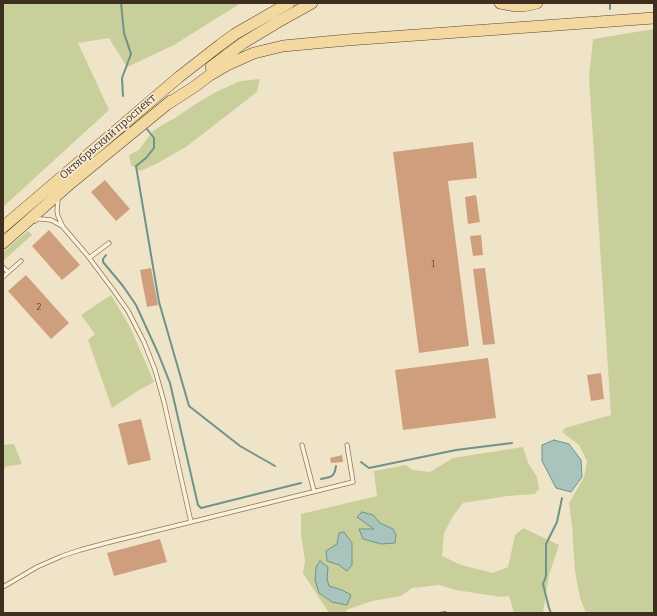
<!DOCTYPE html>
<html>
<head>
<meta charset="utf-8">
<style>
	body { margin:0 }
	#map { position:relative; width:657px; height:616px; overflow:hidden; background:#f0e4c8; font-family:Bitter,serif }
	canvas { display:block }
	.frame { position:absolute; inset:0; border:4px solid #3d2e20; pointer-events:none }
</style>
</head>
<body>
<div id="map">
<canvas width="657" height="616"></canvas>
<div class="frame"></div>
</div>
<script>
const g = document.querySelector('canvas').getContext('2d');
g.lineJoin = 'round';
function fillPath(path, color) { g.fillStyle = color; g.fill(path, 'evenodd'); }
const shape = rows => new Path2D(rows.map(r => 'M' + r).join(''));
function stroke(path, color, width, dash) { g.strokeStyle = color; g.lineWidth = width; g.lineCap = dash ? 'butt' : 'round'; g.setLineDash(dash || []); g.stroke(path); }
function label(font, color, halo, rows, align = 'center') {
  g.font = font + ' Bitter,serif'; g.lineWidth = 3; g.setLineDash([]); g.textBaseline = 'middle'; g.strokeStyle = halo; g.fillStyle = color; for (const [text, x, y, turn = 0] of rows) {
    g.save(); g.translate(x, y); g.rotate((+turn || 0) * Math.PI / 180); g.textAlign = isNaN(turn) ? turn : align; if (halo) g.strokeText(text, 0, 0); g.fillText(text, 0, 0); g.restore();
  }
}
fillPath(shape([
	[3,3,241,3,174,45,127,67,109,38,78,43,109,110,3,207],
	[654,29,654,613,586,613,580,598,575,571,572,526,569,503,584,477,587,461,579,445,562,432,565,428,611,415,589,77,593,39],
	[260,79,257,92,186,147,156,164,140,171,131,165,129,155,139,150,152,132,162,125,175,118,197,103,216,92,240,81],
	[28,231,32,235,3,261,3,252],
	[111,295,130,327,154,382,136,392,112,408,88,340,95,334,81,315],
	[14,444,22,464,8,466,3,469,3,445],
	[523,447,528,463,537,477,539,489,535,494,508,496,463,503,453,516,444,533,442,556,461,565,493,573,508,567,515,535,523,528,559,545,549,575,543,613,514,613,509,596,501,597,456,590,439,585,412,588,401,596,372,601,346,610,347,613,329,613,303,573,305,561,301,534,301,514,377,496,374,471,406,465,413,470,430,472,453,458]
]), '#c9cf9b');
const water = shape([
	[554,440,569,444,581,460,582,477,571,492,556,488,542,461,542,445,554,440],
	[362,512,373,515,380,523,393,529,396,535,395,543,381,544,363,539,359,529,374,529,357,517,362,512],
	[344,532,352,543,352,565,347,571,339,565,327,561,326,551,337,544,339,533,344,532],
	[320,561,328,567,327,579,329,586,342,590,351,595,347,605,332,602,319,593,315,580,316,567,320,561]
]);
fillPath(water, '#a9c4bc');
stroke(water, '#6f938a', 1);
stroke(shape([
	[121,3,124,33,131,54,122,78,123,96],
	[610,9,610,3],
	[147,129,154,138,154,148,146,158,136,166,159,302,189,406,240,446,275,466],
	[106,255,103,259,103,262,123,286,136,305,158,353,170,383,198,505,201,508,301,483],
	[361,462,369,468,456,450,512,443],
	[321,479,330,477,333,475,335,471,336,466],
	[439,613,445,612,447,613],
	[551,613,549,608,543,584,546,576,546,544,557,522,562,498]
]), '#6f938a', 2);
fillPath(shape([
	[473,142,477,178,448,181,469,346,419,353,393,152],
	[105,180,130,209,116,221,91,192],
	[476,195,480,222,468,224,465,197],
	[49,230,80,265,62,280,32,246],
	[481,235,483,255,473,256,470,236],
	[151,268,158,305,147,307,140,270],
	[485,268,495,344,483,345,473,269],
	[26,275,69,323,51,339,8,291],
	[488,358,496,418,403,430,395,370],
	[601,373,604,399,591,401,587,375],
	[141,419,151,460,128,465,118,424],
	[342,455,343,462,331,463,330,458],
	[160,539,167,562,114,576,107,553]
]), '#cf9f7d');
const lane = shape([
	[58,199,57,211,58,216,63,227,87,255,114,291,128,311,144,342,155,370,164,402,191,522],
	[35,221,37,219,41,219,51,220,62,226],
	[89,258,109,243],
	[3,267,8,272],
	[3,277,21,261],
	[302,445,314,491],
	[3,587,37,567,62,556,80,550,106,543,353,482,347,445]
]);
const primary = shape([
	[500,3,516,6,523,6,537,3],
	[211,67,243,43,278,22,312,3],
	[166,105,194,87,210,75,227,65,254,53,283,46,347,40,654,18],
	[3,227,179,77,220,45,235,34,289,3],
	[3,243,71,183,171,101]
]);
stroke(lane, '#8d765c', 5);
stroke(primary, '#5b4430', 12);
stroke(lane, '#faf1dc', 3.5);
stroke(primary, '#f3d9a0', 11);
label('9px', '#624a37', null, [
	["1",433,264],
	["2",39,307]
]);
label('11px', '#3d2e20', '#f7eed8', [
	["Октябрьский проспект",108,137,-41]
]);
</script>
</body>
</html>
